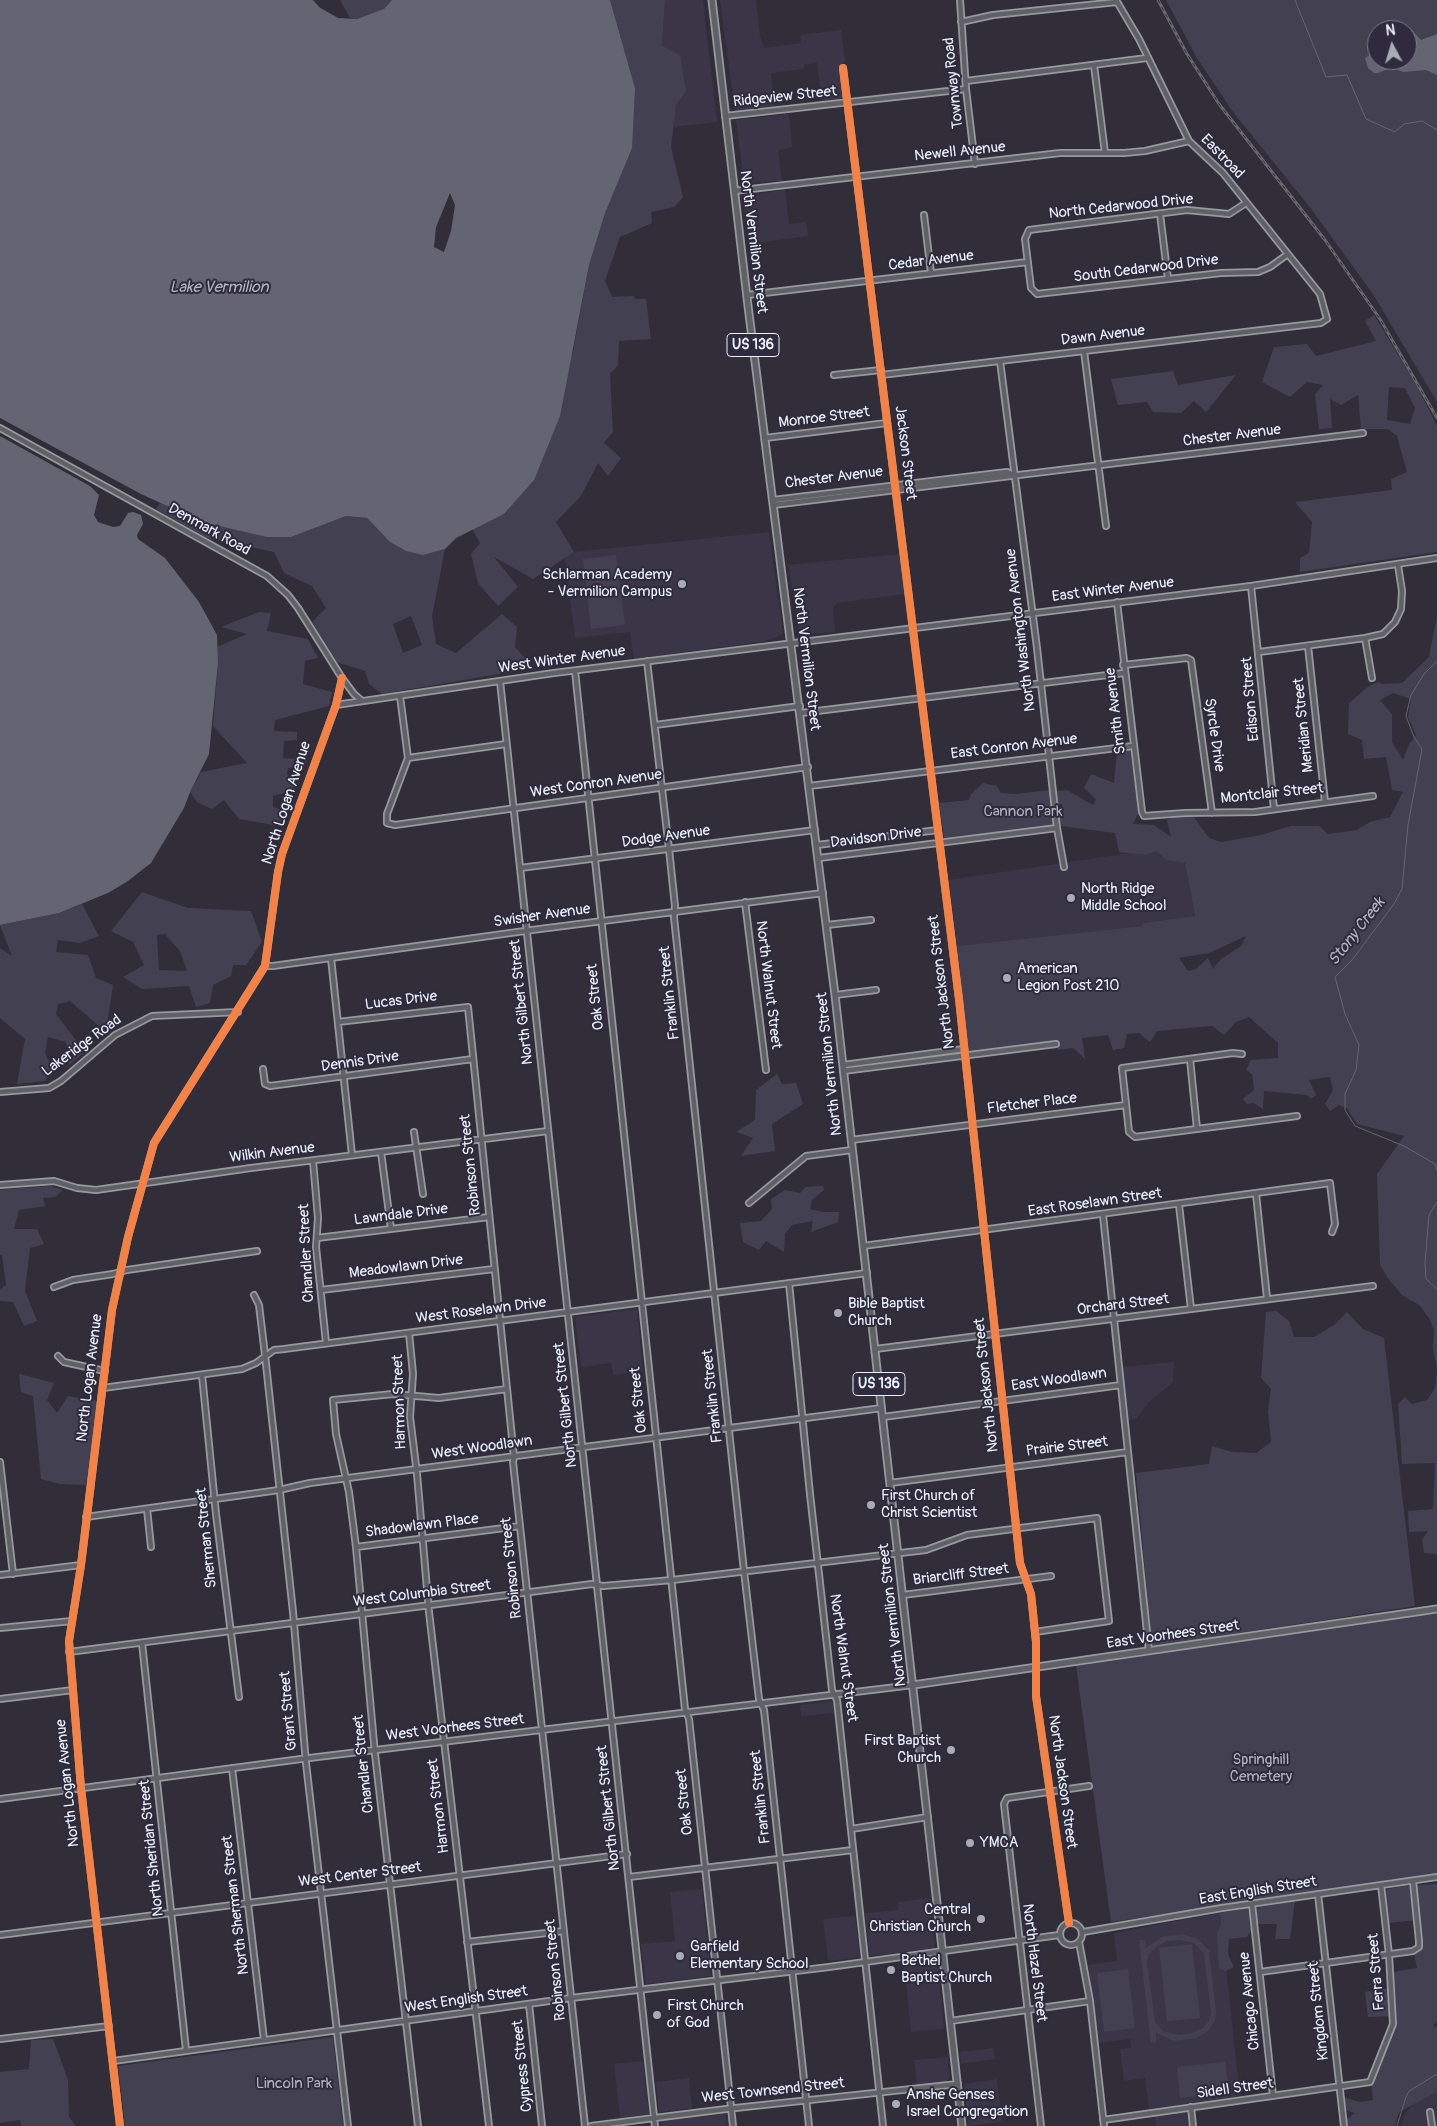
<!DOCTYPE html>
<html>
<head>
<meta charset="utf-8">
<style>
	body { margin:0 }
	#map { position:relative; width:1437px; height:2126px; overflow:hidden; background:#312e39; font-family:Pangolin,sans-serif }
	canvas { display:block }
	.north { position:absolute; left:1367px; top:20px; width:50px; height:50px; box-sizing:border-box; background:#2f2a3d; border:1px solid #797a88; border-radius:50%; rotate:354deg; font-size:14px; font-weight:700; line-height:20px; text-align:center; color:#e8f1f8 }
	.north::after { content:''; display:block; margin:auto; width:18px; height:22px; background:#a8adb5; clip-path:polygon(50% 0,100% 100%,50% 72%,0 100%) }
</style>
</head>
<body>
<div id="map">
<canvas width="1437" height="2126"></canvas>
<div class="north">N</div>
</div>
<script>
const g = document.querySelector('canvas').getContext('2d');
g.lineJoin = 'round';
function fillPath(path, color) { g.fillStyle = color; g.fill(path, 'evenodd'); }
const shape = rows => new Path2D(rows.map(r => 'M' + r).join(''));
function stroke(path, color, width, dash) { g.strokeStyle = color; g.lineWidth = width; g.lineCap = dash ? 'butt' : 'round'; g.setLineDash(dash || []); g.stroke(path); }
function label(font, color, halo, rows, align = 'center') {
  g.font = font + ' Pangolin,sans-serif'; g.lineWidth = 4; g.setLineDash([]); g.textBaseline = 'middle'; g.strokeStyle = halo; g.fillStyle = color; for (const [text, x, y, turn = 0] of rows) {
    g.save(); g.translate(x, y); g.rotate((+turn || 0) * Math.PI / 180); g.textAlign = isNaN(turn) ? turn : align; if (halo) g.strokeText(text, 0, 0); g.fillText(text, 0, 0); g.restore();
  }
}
fillPath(shape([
	[665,0,703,0,717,122,673,127,676,105,662,46],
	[720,0,756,0,760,36,764,48,801,43,800,35,841,30,845,61,840,69,844,99,822,102,817,63,804,65,804,69,771,73,774,107,735,111],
	[789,114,792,147,778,150,782,181,744,183,736,120],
	[785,190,789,224,806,222,808,236,748,244,743,200,745,196],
	[769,532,783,633,782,635,765,641,634,659,630,632,575,638,565,558,574,552],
	[900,554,905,594,837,603,833,608,835,632,800,635,788,565],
	[1157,851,1166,859,1185,863,1195,916,1145,923,1142,926,957,946,949,880,1130,853,1146,855],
	[637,1309,643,1371,613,1375,611,1363,581,1367,575,1317],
	[1174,1362,1173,1382,1149,1402,1136,1419,1127,1420,1122,1367],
	[832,1701,834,1713,801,1716,800,1705],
	[702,1889,711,1976,646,1984,641,1944,675,1941,670,1892],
	[930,1898,935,1945,934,1948,870,1956,865,1913,898,1910,898,1902],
	[1220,1913,1240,2096,1149,2109,1145,2078,1124,2081,1120,2049,1131,2048,1130,2039,1098,2043,1088,1965,1117,1961,1114,1933],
	[855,1916,860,1957,828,1961,823,1919],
	[933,1959,937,1962,944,2029,911,2032,904,1962],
	[994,2048,995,2059,961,2064,960,2052],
	[948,2057,949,2079,946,2082,917,2084,914,2060],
	[643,2061,649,2114,620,2118,614,2064],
	[689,2078,692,2108,659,2112,656,2082],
	[997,2079,1002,2122,968,2126,964,2084],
	[1437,2092,1437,2126,1401,2126,1405,2114,1412,2105],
	[1187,2112,1190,2126,1156,2126,1155,2117],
	[726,2113,727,2126,662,2126,661,2120]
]), '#3a3647');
fillPath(shape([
	[340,0,392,0,385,9,357,19,350,18],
	[610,0,665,0,662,46,680,55,686,91,676,105,671,147,683,197,674,207,651,212,652,223,620,237,605,281,612,297,634,296,635,299,646,299,651,339,619,341,618,365,610,374,613,432,604,443,621,458,608,476,598,463,581,496,556,522,574,552,533,579,494,557,518,587,498,606,478,583,471,554,480,543,472,529,504,514,573,352,589,265,605,213,635,88],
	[1166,0,1437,0,1437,402,1373,294,1309,206,1233,112,1197,58],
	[1377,30,1407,30,1407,60,1377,60],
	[1374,315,1417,386,1437,426,1437,552,1300,572,1300,558,1309,553,1312,522,1295,502,1392,490,1391,479,1407,472,1397,436,1388,429,1361,429,1358,395,1341,405,1330,399,1332,428,1319,429,1315,394,1323,385,1307,382,1290,397,1262,382,1274,347,1307,344,1316,356,1376,341,1365,321],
	[1389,387,1405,388,1415,408,1410,424,1387,420],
	[1173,371,1178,385,1236,375,1206,412,1194,401,1181,413,1153,412,1147,402,1118,405,1111,379],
	[160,503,202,522,291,537,346,516,367,518,390,542,423,555,445,549,432,616,436,644,456,653,502,614,517,627,515,647,534,668,382,694,369,684,365,671,337,662,312,622,326,608,312,586,284,573,274,552,207,538,156,509],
	[411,616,422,645,403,653,393,624],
	[616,555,625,625,591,629,583,559],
	[259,612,271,613,267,631,308,639,318,658,305,661,303,684,332,692,329,706,275,720,274,731,297,732,297,740,284,741,283,758,307,760,305,766,288,768,287,774,295,790,273,796,273,807,288,812,284,827,239,819,224,800,212,809,197,802,190,792,201,772,247,763,213,726,218,663,217,647,247,634,221,627],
	[1437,616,1437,1557,1436,1554,1424,1553,1422,1540,1428,1531,1409,1532,1408,1511,1433,1509,1435,1463,1402,1464,1398,1404,1405,1397,1412,1404,1427,1400,1435,1388,1437,1370,1433,1347,1434,1330,1429,1318,1419,1305,1402,1295,1387,1277,1380,1265,1377,1174,1404,1136,1357,1124,1347,1108,1339,1105,1330,1111,1325,1104,1333,1090,1330,1077,1309,1080,1316,1095,1311,1099,1307,1095,1264,1091,1263,1109,1254,1103,1247,1104,1243,1099,1254,1090,1252,1074,1246,1070,1251,1060,1278,1058,1278,1043,1249,1017,1236,1022,1224,1035,1212,1026,1157,1031,1150,1042,1139,1033,1127,1034,1124,1048,1113,1050,1108,1035,1082,1038,1085,1059,1073,1048,1058,1050,1057,1041,969,1052,957,946,1142,926,1144,923,1195,916,1185,863,1166,860,1157,851,1146,855,1119,852,1115,833,1061,826,1059,815,1063,814,1062,804,1058,805,1056,791,1067,790,1093,805,1096,799,1084,788,1091,774,1114,783,1117,751,1130,749,1139,812,1133,824,1154,825,1171,837,1167,820,1176,817,1193,816,1209,838,1221,842,1261,835,1291,826,1319,826,1328,834,1357,830,1370,822,1390,817,1403,792,1392,790,1386,757,1364,759,1362,740,1348,734,1349,703,1369,686,1378,682,1382,684,1402,683,1429,657],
	[1393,693,1411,699,1408,717,1416,735,1409,744,1403,760,1392,742,1392,714,1380,700],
	[1246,936,1241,946,1221,959,1213,969,1208,958,1196,969,1188,971,1179,958,1209,953],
	[983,783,997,786,1001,793,1015,794,1051,790,1055,823,1051,827,947,839,944,838,939,803,969,800,971,794],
	[142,892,188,908,251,911,262,942,246,965,233,965,231,976,213,985,210,1003,196,1007,189,986,142,989,123,977,144,965,133,942,111,931],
	[165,934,180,951,187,971,159,970,157,935],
	[82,904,99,936,80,943,58,940,56,952,88,955,96,978,113,985,106,1032,70,1001,58,1004,56,1014,85,1052,69,1065,66,1042,48,1037,45,1053,53,1070,45,1081,17,1084,25,1039,0,1018,0,948,12,956,0,925,59,913],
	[777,1074,782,1084,796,1083,803,1104,772,1124,775,1151,741,1156,753,1138,736,1132,755,1120,756,1090],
	[51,1186,63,1190,55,1197,43,1198,45,1206,19,1210,14,1229,37,1229,44,1244,30,1248,25,1291,37,1321,24,1326,13,1302,0,1301,0,1289,6,1285,2,1255,0,1255,0,1190],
	[823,1186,824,1190,812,1200,810,1209,823,1212,839,1212,838,1222,811,1232,813,1221,792,1225,785,1234,784,1252,766,1241,759,1250,743,1242,740,1223,761,1221,772,1209,771,1199,785,1190,800,1193,806,1187],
	[1276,1311,1289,1321,1294,1337,1314,1337,1334,1325,1347,1312,1363,1329,1384,1338,1415,1606,1155,1646,1152,1644,1136,1473,1209,1464,1212,1446,1232,1452,1256,1453,1271,1442,1268,1411,1271,1389,1261,1378,1266,1312],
	[19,1374,54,1383,47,1400,57,1413,68,1396,97,1401,86,1485,60,1484,41,1479,33,1396,21,1392],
	[1437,1614,1437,1874,1111,1922,1076,1666,1416,1615],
	[1437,1884,1437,2021,1433,2026,1437,2027,1437,2092,1399,2112,1395,2126,1348,2126,1347,2119,1355,2113,1346,2110,1344,2097,1359,2102,1373,2100,1371,2083,1393,2032,1395,2016,1368,2017,1365,1992,1394,1987,1393,1972,1417,1968,1414,1953,1422,1945,1418,1920,1387,1923,1384,1894,1388,1889,1405,1886],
	[1295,1901,1290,1939,1275,1939,1277,1924,1258,1924,1256,1908],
	[1248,1908,1252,1929,1247,1937,1229,1939,1228,1954,1234,1967,1226,1971,1219,1969,1217,1933,1221,1924,1220,1913],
	[1182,1934,1198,1939,1209,1951,1216,2012,1215,2020,1208,2031,1196,2038,1174,2041,1156,2033,1156,2042,1151,2043,1139,1940,1145,1940,1146,1948,1162,1937],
	[1180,1940,1194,1943,1204,1953,1211,2013,1209,2021,1203,2028,1192,2033,1179,2035,1163,2031,1155,2022,1147,1963,1149,1954,1156,1947,1167,1941],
	[1192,1944,1200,2018,1167,2021,1159,1948],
	[1128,1969,1135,2028,1104,2032,1097,1973],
	[333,2037,343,2126,125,2126,118,2066],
	[53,2039,68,2080,69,2117,76,2126,21,2126,20,2120,0,2123,0,2072,29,2069,31,2040],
	[1225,2062,1229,2093,1180,2098,1177,2067]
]), '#434151');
fillPath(shape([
	[0,0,313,0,319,7,338,18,357,19,384,9,392,0,610,0,635,88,632,148,605,213,589,265,560,416,534,480,504,514,456,538,445,549,423,555,406,551,390,542,367,518,346,516,291,537,267,537,202,522,141,494,0,418],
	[450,193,455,205,451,231,444,252,434,247,436,227],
	[1400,23,1411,29,1421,40,1437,34,1437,75,1426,70,1404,72,1391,68,1378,73,1374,73,1368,68,1365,58,1377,51,1377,60,1407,60,1407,30,1390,30,1394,24],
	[0,436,90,486,99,495,94,515,98,522,113,527,120,526,128,513,133,512,141,515,143,524,137,535,138,539,165,558,199,602,217,635,218,663,209,754,190,792,184,808,151,863,128,881,108,893,59,913,0,925]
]), '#646472');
stroke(shape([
	[1295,0,1326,77,1347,75,1366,119,1395,132,1404,124,1422,121,1437,130],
	[1437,661,1424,674,1411,695,1406,716,1414,737,1422,749,1408,825,1402,889,1394,904,1352,960,1335,977,1345,1014,1359,1045,1356,1070,1345,1094,1345,1110,1355,1126,1404,1146,1435,1164,1437,1170],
	[1437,1202,1429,1215,1425,1263,1426,1279,1437,1289],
	[1397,2126,1406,2097,1409,2091,1437,2074]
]), '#646472', 1);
const minor = shape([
	[960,0,966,89,975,164],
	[1116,0,1139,39,1189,141,1223,173,1320,294,1327,319],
	[961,22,993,15,1117,2],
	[1094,65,1105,153],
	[843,68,959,999,1020,1563,1031,1594,1036,1642,1036,1696,1069,1923],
	[966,81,1147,58],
	[725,116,966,89],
	[734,191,1060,153,1124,153,1145,151,1189,141],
	[1246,203,1229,214,1187,210,1029,230,1025,239,1031,288,1037,294,1046,293,1221,273,1258,272,1270,267,1288,254],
	[1160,214,1168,279],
	[924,215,931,273],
	[747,295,1028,262],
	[1084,351,1106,526],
	[1000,361,1037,648,1057,828,1064,867],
	[834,375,881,370],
	[881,375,1321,323,1327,319],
	[0,428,267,576,288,595,298,608,342,678,354,694,362,701],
	[765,438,887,423],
	[773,500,1007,472,1014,475],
	[773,505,1363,433],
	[1251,586,1274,809],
	[1117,602,1142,812,1144,816,1185,813,1255,812,1373,796],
	[1365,638,1372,678],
	[1308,646,1325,802],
	[1259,652,1365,638,1383,634,1395,622,1401,609,1402,591,1398,565],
	[647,661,669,849,675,906,674,917,744,1571,759,1699,764,1710,809,2126],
	[1123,665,1187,658,1191,660,1212,813],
	[575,671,685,1709,689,1719,733,2126],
	[500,681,655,2126],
	[400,696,408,758,387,814,387,823,395,825,808,767],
	[336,705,554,673,1251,586,1437,558],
	[801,713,1124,673],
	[655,725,800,706],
	[408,758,506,744],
	[809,786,1133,746],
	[817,845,938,830],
	[819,858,1057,828],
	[520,868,815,830],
	[745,902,766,1070],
	[827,925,871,920],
	[331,958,352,1155],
	[265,966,273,966,532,930,823,893],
	[835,995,876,990],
	[338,1022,468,1007,514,1457,513,1462,585,2126],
	[1242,1054,1233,1053,1122,1068,1129,1132,1135,1137,1297,1116],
	[1190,1059,1197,1129],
	[843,1065,964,1049],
	[263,1069,265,1084,270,1086,473,1059],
	[843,1071,1056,1044],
	[0,1092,49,1088,61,1081,115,1035,152,1016,238,1012],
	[414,1132,423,1194],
	[851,1140,1126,1105],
	[381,1152,391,1229],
	[313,1161,318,1218,316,1247,326,1343],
	[0,1185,54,1181,77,1188,96,1190,251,1168,548,1131],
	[1256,1194,1267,1298],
	[749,1203,806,1156,852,1150],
	[1179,1205,1191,1309],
	[1103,1215,1149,1651],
	[317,1238,489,1217],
	[863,1246,1330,1183,1335,1224,1332,1232],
	[789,1283,810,1494,832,1690,837,1700,883,2126],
	[54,1287,73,1280,113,1274,127,1270,257,1251],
	[321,1290,494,1269],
	[254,1295,259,1305,265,1355,293,1612,306,1763,348,2126],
	[409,1333,413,1374,410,1417,417,1474,429,1612,489,2126],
	[875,1349,1373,1286],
	[58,1356,64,1362,105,1371],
	[202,1375,216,1514,239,1697],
	[103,1388,242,1369,256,1363,274,1350,284,1349,867,1273],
	[883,1417,1121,1385],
	[0,1462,13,1574],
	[890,1483,1128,1452],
	[147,1509,151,1547],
	[86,1517,279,1490,310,1483,882,1408],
	[356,1547,520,1526],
	[0,1575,81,1565],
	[903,1595,1051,1576],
	[0,1628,72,1621],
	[142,1643,186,2050],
	[69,1652,592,1584,603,1586,672,1580,926,1550,967,1535,1097,1518,1109,1621,1035,1632],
	[0,1699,73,1690],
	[232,1768,264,2040],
	[0,1799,301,1759,913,1685],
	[851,1829,928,1817],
	[629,1877,853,1850],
	[1318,1894,1344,2126],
	[1252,1904,1273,2096],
	'1060 1934a11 11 0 1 1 22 0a11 11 0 1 1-22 0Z',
	[1083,1932,1222,1908,1437,1877],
	[0,1935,627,1854],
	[467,1942,564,1931],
	[1079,1942,1090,2001,1104,2126],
	[1260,1972,1413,1951,1419,1947,1419,1941,1413,1881],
	[529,2004,542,2126],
	[950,2021,1090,2001],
	[0,2039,109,2026],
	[113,2061,571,1998,829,1967,1059,1935],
	[1191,2107,1193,2126],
	[1430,2112,1432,2126],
	[1103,2120,1370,2082,1393,2024,1389,1955,1381,1885],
	[120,2126,81,1788,69,1641,81,1565,112,1310,128,1237,154,1143,265,966,278,872,282,854,336,705,342,678],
	[418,2126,375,1754,356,1547,349,1492,336,1434,333,1400,393,1394,439,1398,507,1389],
	[591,2126,726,2109,958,2084],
	[1041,2126,1004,1804,1007,1798,1089,1786]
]);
const major = shape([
	[712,0,748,306,835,995,962,2126],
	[913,1685,1437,1609]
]);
stroke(minor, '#98999f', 8);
stroke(major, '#98999f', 9);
stroke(minor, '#606067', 4.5);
stroke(major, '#606067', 5.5);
const rail = shape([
	[1158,0,1187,54,1219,104,1325,240,1380,319,1437,418]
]);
stroke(rail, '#68686f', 3);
stroke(rail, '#2f2a3d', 1, [4]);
stroke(shape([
	[843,68,959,999,1020,1563,1031,1594,1036,1642,1036,1696,1069,1923],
	[120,2126,81,1788,69,1641,81,1565,112,1310,128,1237,154,1143,265,966,278,872,282,854,336,705,342,678]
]), '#f48246', 8);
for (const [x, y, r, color] of [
	[682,584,5,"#a8adb5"],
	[1071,898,5,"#a8adb5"],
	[1007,978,5,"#a8adb5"],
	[838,1313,5,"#a8adb5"],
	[871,1505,5,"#a8adb5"],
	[951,1750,5,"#a8adb5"],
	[970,1843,5,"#a8adb5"],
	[981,1919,5,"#a8adb5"],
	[680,1956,5,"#a8adb5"],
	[891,1970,5,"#a8adb5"],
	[657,2015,5,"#a8adb5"],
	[896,2104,5,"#a8adb5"]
]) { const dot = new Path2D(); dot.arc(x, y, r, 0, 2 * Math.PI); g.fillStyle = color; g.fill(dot); stroke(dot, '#2f2a3d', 2); }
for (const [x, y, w] of [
	[753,345,52],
	[879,1384,52]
]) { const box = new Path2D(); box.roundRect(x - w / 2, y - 11.5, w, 23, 4); g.fillStyle = '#2f2a3d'; g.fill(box); stroke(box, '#e8f1f8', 1); }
label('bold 14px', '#e8f1f8', null, [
	["US 136",753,345],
	["US 136",879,1384]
]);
label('15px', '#e8f1f8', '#2f2a3d', [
	["Townway Road",954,83,-96],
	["Ridgeview Street",785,97,-6],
	["Newell Avenue",960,152,-6],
	["Eastroad",1222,157,46],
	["North Cedarwood Drive",1121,207,-6],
	["North Vermilion Street",753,242,83],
	["Cedar Avenue",931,261,-7],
	["South Cedarwood Drive",1146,269,-7],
	["Dawn Avenue",1103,336,-7],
	["Monroe Street",824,418,-7],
	["Chester Avenue",1232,436,-7],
	["Jackson Street",905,453,83],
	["Chester Avenue",834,478,-7],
	["Denmark Road",209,530,29],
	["East Winter Avenue",1113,590,-7],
	["North Washington Avenue",1021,630,-97],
	["North Vermilion Street",806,659,83],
	["West Winter Avenue",562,660,-8],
	["Edison Street",1251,699,-95],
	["Smith Avenue",1116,711,-97],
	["Meridian Street",1304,725,-96],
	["Syrcle Drive",1214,735,82],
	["East Conron Avenue",1014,747,-7],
	["West Conron Avenue",596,784,-8],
	["Montclair Street",1272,794,-6],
	["North Logan Avenue",287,803,-72],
	["Dodge Avenue",666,837,-8],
	["Davidson Drive",876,838,-7],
	["Swisher Avenue",542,916,-8],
	["North Jackson Street",942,982,-97],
	["North Walnut Street",768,985,83],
	["Franklin Street",670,993,-96],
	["Oak Street",596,997,-96],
	["Lucas Drive",401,1001,-7],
	["North Gilbert Street",522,1002,-96],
	["Lakeridge Road",82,1046,-36],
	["Dennis Drive",360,1062,-8],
	["North Vermilion Street",830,1064,-96],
	["Fletcher Place",1032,1104,-7],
	["Wilkin Avenue",272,1153,-7],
	["Robinson Street",471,1165,-96],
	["East Roselawn Street",1095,1203,-8],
	["Lawndale Drive",401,1215,-7],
	["Chandler Street",307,1253,-93],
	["Meadowlawn Drive",406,1267,-7],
	["Orchard Street",1123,1305,-7],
	["West Roselawn Drive",481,1311,-7],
	["North Logan Avenue",90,1378,-83],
	["East Woodlawn",1059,1380,-8],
	["North Jackson Street",987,1385,-96],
	["Franklin Street",713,1396,-96],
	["Oak Street",639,1400,-96],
	["Harmon Street",400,1402,-92],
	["North Gilbert Street",566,1405,-96],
	["Prairie Street",1067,1447,-7],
	["West Woodlawn",482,1448,-8],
	["Shadowlawn Place",422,1526,-7],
	["Sherman Street",207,1538,-96],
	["Robinson Street",512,1568,-96],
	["Briarcliff Street",961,1575,-7],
	["West Columbia Street",422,1594,-7],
	["North Vermilion Street",893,1615,-97],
	["East Voorhees Street",1173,1635,-8],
	["North Walnut Street",843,1658,82],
	["Grant Street",289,1711,-95],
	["West Voorhees Street",455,1728,-7],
	["Chandler Street",364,1764,-96],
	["North Jackson Street",1062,1782,82],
	["North Logan Avenue",68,1783,-96],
	["Franklin Street",761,1797,-96],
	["Oak Street",685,1802,-96],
	["Harmon Street",439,1806,-97],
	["North Gilbert Street",609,1808,-96],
	["North Sheridan Street",152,1848,-96],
	["West Center Street",360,1875,-7],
	["East English Street",1258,1891,-9],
	["North Sherman Street",236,1905,-97],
	["North Hazel Street",1034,1963,83],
	["Robinson Street",556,1970,-96],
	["Ferra Street",1377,1972,-95],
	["West English Street",466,2000,-8],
	["Chicago Avenue",1250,2001,-96],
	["Kingdom Street",1319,2011,-96],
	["Cypress Street",523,2066,-96],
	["Sidell Street",1235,2089,-8],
	["West Townsend Street",773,2091,-6]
]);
label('15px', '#e8f1f8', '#2f2a3d', [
	["Schlarman Academy",672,575,"right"],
	["- Vermilion Campus",672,592,"right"],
	["North Ridge",1081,889],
	["Middle School",1081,906],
	["American",1017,969],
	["Legion Post 210",1017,986],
	["Bible Baptist",848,1304],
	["Church",848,1321],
	["First Church of",881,1496],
	["Christ Scientist",881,1513],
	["First Baptist",941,1741,"right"],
	["Church",941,1758,"right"],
	["YMCA",980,1843],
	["Central",971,1910,"right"],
	["Christian Church",971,1927,"right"],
	["Garfield",690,1947],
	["Elementary School",690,1964],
	["Bethel",901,1961],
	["Baptist Church",901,1978],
	["First Church",667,2006],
	["of God",667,2023],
	["Anshe Genses",906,2095],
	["Israel Congregation",906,2112]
], 'left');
label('15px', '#afb4bf', '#2f2a3d', [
	["Cannon Park",1023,812],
	["Springhill",1261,1760],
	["Cemetery",1261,1777],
	["Lincoln Park",294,2084]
]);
label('italic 16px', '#afb4be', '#2f2a3d', [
	["Lake Vermilion",219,288],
	["Stony Creek",1357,932,-52]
]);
</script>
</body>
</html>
